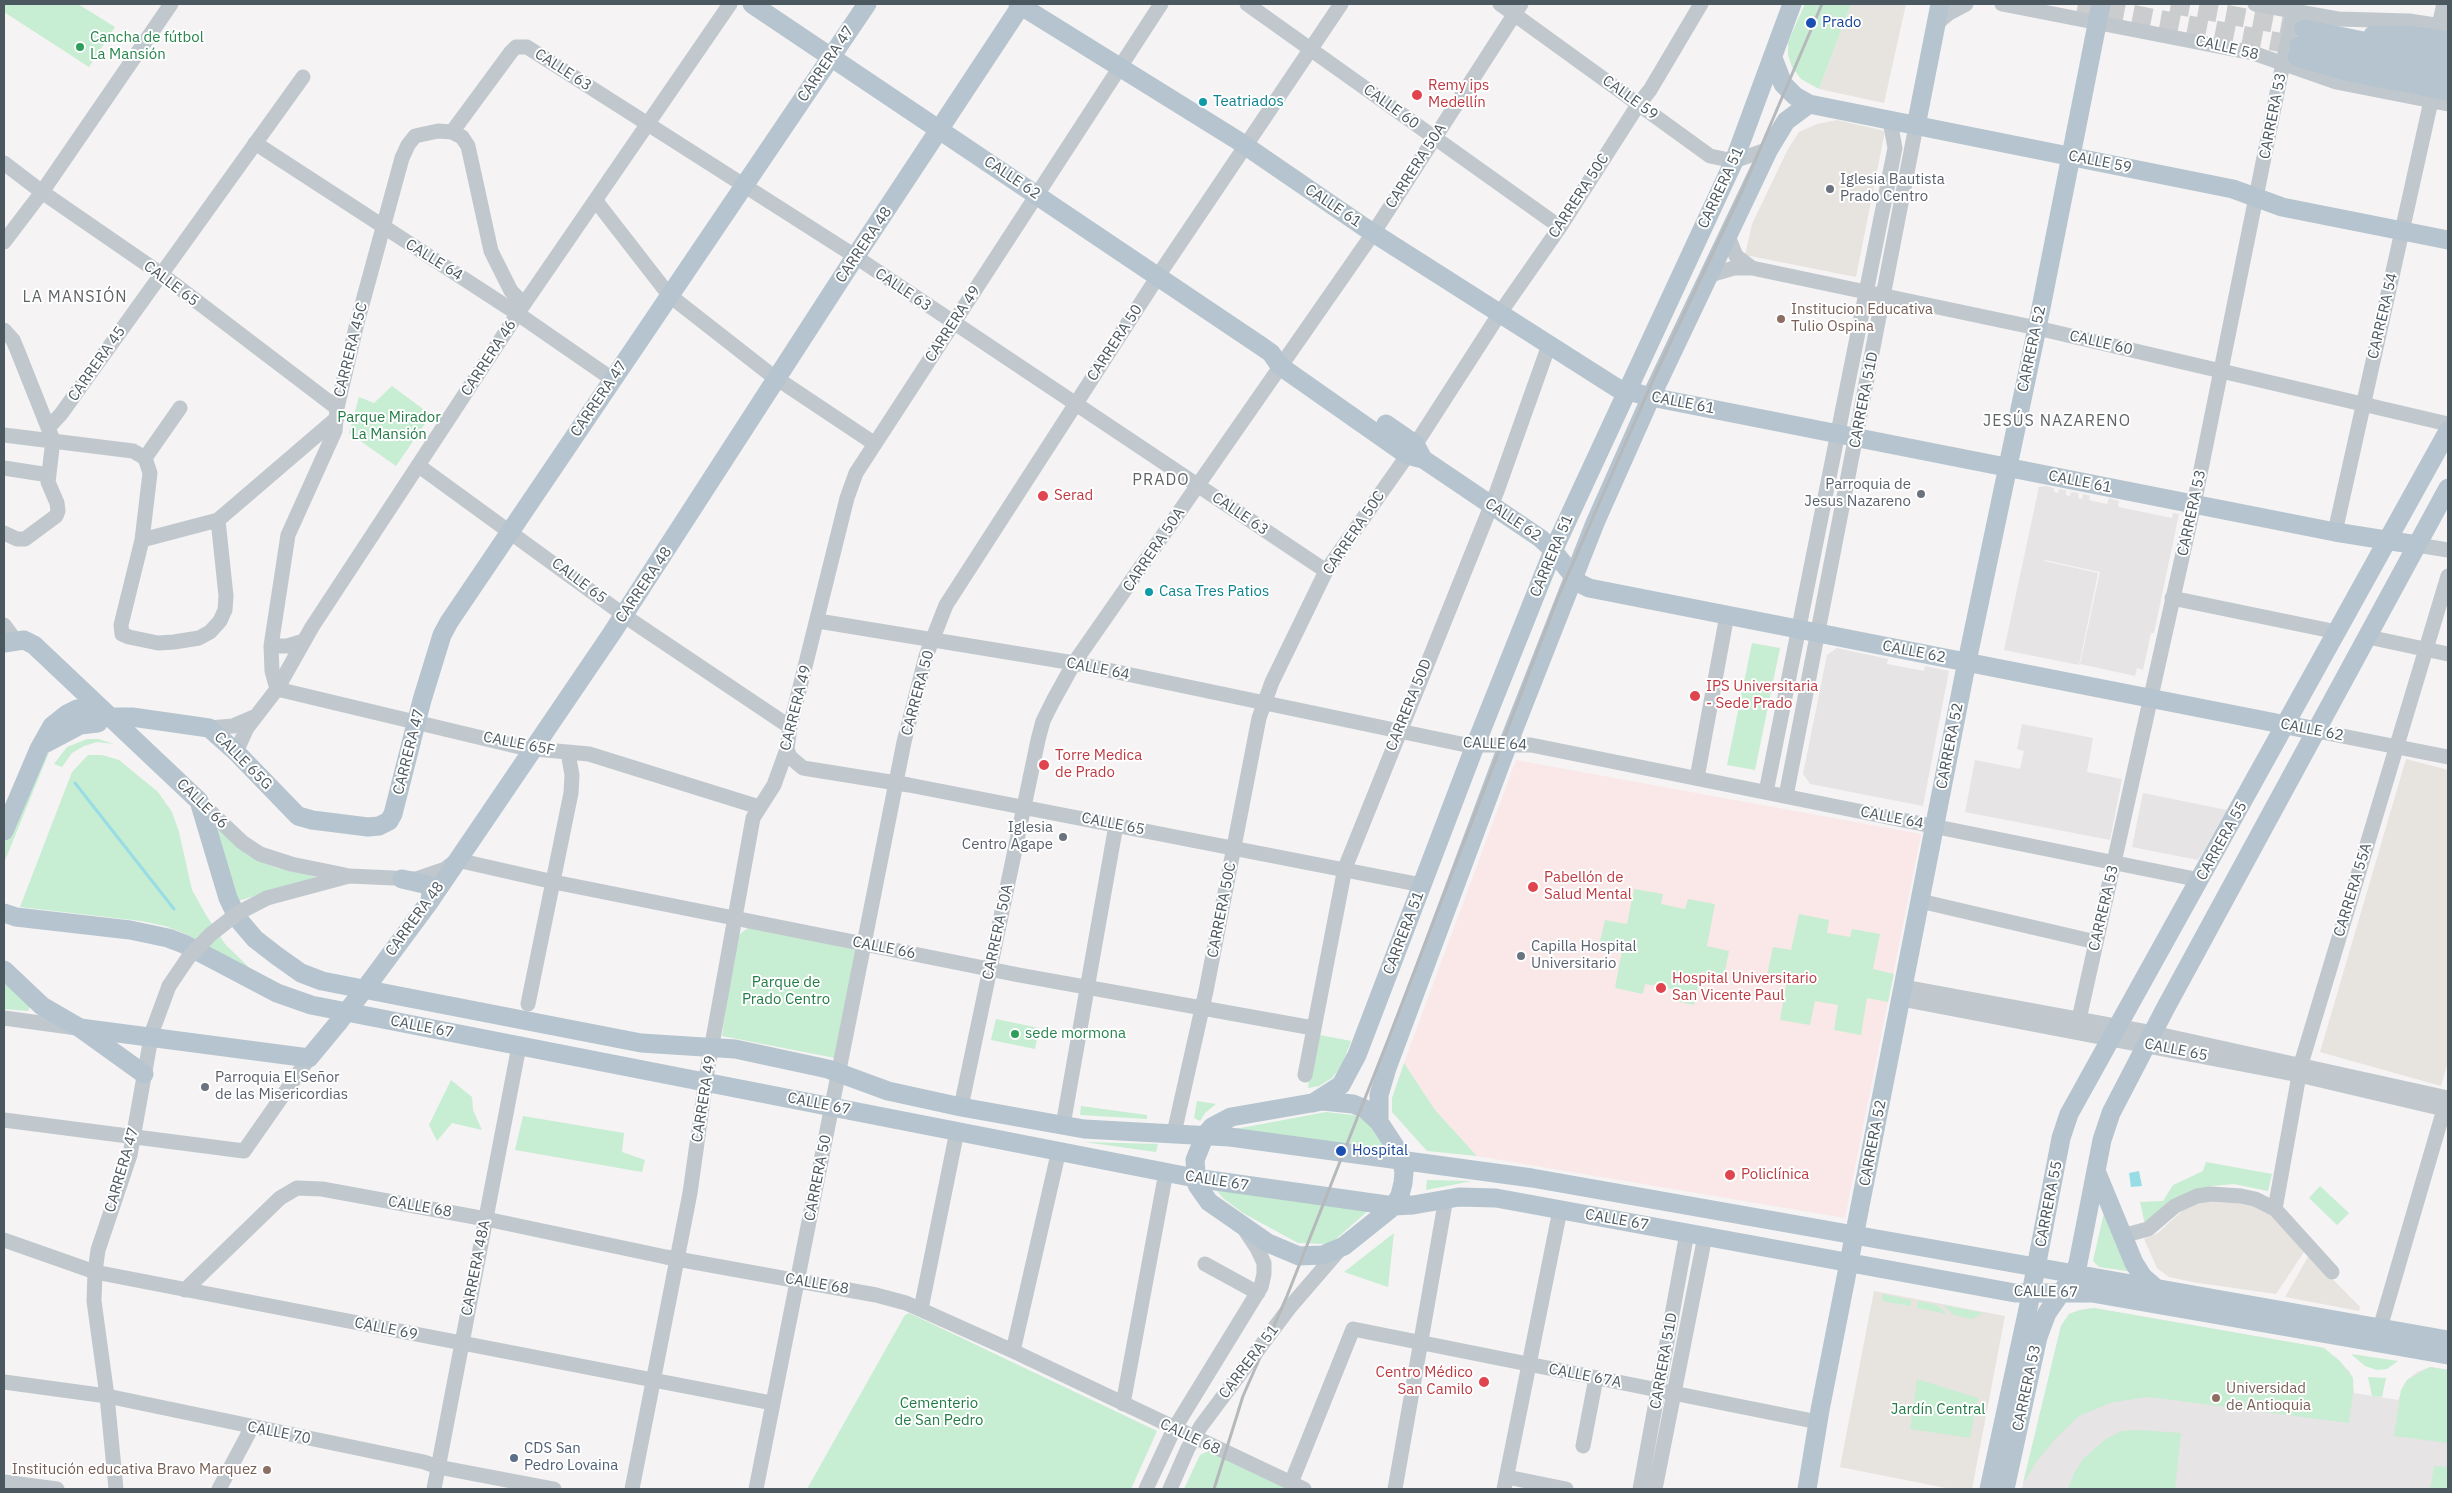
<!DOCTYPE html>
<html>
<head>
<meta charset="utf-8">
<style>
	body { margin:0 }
	#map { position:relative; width:2452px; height:1493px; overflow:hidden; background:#f5f3f3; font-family:"IBM Plex Sans",sans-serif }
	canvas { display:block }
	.frame { position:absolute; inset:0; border:5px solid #4c585f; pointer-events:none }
</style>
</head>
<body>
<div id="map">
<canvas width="2452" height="1493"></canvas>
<div class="frame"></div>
</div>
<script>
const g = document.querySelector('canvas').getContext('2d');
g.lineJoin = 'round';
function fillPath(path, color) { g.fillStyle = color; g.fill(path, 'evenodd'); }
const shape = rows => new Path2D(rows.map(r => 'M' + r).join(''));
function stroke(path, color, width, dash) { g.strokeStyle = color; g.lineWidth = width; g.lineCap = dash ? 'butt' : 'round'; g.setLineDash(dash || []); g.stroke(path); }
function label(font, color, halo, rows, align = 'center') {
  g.font = font + ' "IBM Plex Sans",sans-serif'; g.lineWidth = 4; g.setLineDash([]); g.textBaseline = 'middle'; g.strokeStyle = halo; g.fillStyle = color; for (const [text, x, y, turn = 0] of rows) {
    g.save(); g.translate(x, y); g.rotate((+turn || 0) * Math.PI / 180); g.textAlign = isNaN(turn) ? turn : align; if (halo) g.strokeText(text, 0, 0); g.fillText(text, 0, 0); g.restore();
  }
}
fillPath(shape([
	[1851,4,1906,4,1884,103,1819,89],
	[1837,120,1885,131,1856,277,1745,255,1752,224,1788,149,1799,132,1817,124],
	[2406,759,2448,770,2448,1061,2441,1086,2320,1052],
	[2210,1198,2244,1199,2271,1213,2306,1249,2276,1294,2192,1282,2169,1277,2157,1268,2144,1239,2158,1233,2183,1210],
	[2309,1255,2360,1307,2359,1311,2285,1297],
	[1874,1291,2005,1316,1972,1489,1951,1489,1840,1467]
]), '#e7e4df');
fillPath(shape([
	[2046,486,2054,488,2054,492,2058,493,2059,489,2066,490,2066,495,2070,496,2071,492,2079,493,2078,498,2082,499,2083,494,2090,496,2089,500,2107,504,2109,498,2119,501,2118,507,2172,518,2173,513,2179,514,2154,633,2151,633,2143,670,2137,668,2135,676,2080,664,2100,572,2045,560,2044,561,2098,573,2079,665,2004,650,2039,487],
	[1837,648,1888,659,1887,664,1924,671,1925,666,1949,671,1923,806,1810,784,1803,774,1827,655],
	[2022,724,2093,738,2087,772,2122,779,2110,840,1965,812,1975,760,2020,769,2024,751,2017,749],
	[2143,793,2227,810,2198,860,2132,847],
	[2094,1308,2324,1348,2349,1371,2353,1378,2354,1393,2398,1400,2407,1380,2417,1372,2430,1367,2448,1370,2448,1489,2022,1489,2061,1326,2069,1314,2080,1310]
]), '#e6e4e4');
fillPath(shape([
	[1516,760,1921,834,1845,1218,1477,1156,1435,1110,1404,1063]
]), '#fae8e8');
fillPath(shape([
	[4,4,78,4,115,27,89,67,4,12],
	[1805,4,1851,4,1819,89,1801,79,1792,67,1788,55,1788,42],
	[392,386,431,415,396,466,349,433,359,397,374,403],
	[1752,643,1780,648,1755,770,1727,765],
	[87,739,98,739,114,744,97,742,84,746,72,753,62,767,54,764,67,747],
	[52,745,4,863,4,844,48,747],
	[88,755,102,755,119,760,158,792,172,812,179,832,192,890,206,915,225,944,260,978,186,934,165,926,141,921,20,907,72,772],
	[217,825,239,848,253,858,277,868,317,877,238,901,213,828],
	[1634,889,1663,894,1661,904,1685,909,1688,899,1715,904,1707,946,1729,951,1724,976,1701,972,1694,1005,1671,1000,1673,989,1645,984,1643,994,1615,988,1622,951,1599,946,1605,920,1627,924],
	[1799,914,1829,920,1827,933,1850,937,1852,929,1880,934,1873,969,1894,974,1888,1002,1867,998,1861,1035,1834,1030,1838,1005,1815,1001,1810,1025,1780,1020,1787,979,1767,975,1773,947,1791,950],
	[749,927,856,950,835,1058,722,1036,735,938],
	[4,978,31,1004,28,1011,4,1009],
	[996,1019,1039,1028,1035,1049,991,1040],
	[1315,1034,1351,1041,1342,1065,1332,1078,1319,1086,1308,1088],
	[1404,1063,1435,1110,1477,1156,1427,1151,1392,1112,1392,1098],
	[451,1080,472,1097,473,1110,482,1130,452,1123,437,1141,429,1125],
	[1197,1101,1216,1104,1205,1113,1200,1121,1194,1118],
	[1081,1106,1147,1115,1147,1119,1080,1115],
	[1326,1112,1353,1115,1364,1119,1372,1126,1389,1153,1230,1130],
	[523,1116,624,1133,622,1152,645,1160,642,1172,515,1150],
	[1084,1142,1158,1144,1156,1152],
	[2206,1162,2272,1174,2268,1191,2234,1184,2212,1186,2182,1195,2145,1224,2140,1202,2163,1201,2173,1185,2203,1171],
	[1427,1180,1472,1181,1426,1190],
	[1213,1186,1370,1209,1336,1239,1326,1244,1298,1243,1243,1213,1223,1198],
	[2320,1186,2349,1213,2337,1225,2309,1198],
	[2105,1208,2133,1272,2099,1267,2093,1261],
	[1394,1233,1388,1287,1344,1272],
	[1883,1294,1911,1300,1910,1306,1882,1301],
	[1918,1301,1937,1305,1947,1314,1917,1308],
	[1943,1305,1983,1313,1972,1319,1954,1315],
	[2094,1308,2324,1348,2340,1361,2353,1378,2353,1393,2349,1423,2149,1397,2113,1402,2079,1416,2056,1438,2037,1461,2023,1483,2061,1326,2069,1314,2080,1310],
	[909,1313,1157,1431,1131,1489,807,1489,905,1315],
	[2351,1354,2398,1361,2387,1369,2377,1370,2365,1366],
	[2430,1367,2448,1370,2448,1443,2394,1436,2401,1390,2407,1380],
	[2368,1377,2386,1378,2382,1397,2372,1396],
	[1917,1379,1978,1398,1970,1438,1910,1429],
	[2139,1430,2181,1433,2175,1489,2068,1489,2074,1474,2083,1459,2106,1439,2121,1431],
	[1208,1451,1288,1489,1184,1489,1200,1455],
	[2434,1466,2448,1467,2448,1489,2430,1489]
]), '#c7edd2');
fillPath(shape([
	[2139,1171,2142,1186,2131,1187,2129,1173]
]), '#98dde6');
stroke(shape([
	[75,783,174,909]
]), '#98dde6', 3);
stroke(shape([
	[2078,4,2299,46],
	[2171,4,2304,29]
]), '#cbccce', 19, [19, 9]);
stroke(shape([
	[1247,4,1560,227],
	[1500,4,1710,156,1734,161,1769,149],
	[2002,4,2253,53,2336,82,2448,104],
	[2255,4,2338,19,2409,21,2448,27],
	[1936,24,1949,13,1966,4],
	[2439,25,2444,4],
	[452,132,511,52,516,47,527,47,847,251,1326,571],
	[255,143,518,314,612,379],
	[4,163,42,192,161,274,337,408],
	[596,201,669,295,770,374,875,444],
	[1728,236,1736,256,1752,268],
	[4,242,42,192,171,4],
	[1710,275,1734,268,1752,268,2037,328,2448,424],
	[4,330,13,340,18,352,53,440,48,482,57,503,58,511,56,516,25,539,17,539,4,533],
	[48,428,61,414,303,77],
	[4,435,133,451,145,458],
	[145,458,150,473,142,540,121,625,122,634,129,637,158,643,174,642,199,638,210,632,220,621,225,610,226,596,218,520],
	[145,458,180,408],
	[419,466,632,621,790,727],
	[4,468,49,475],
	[2335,532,2431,101],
	[142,540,218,520,337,418],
	[2417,545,2448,550],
	[2172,598,2337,632],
	[818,621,1074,663,1466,745,1531,745,2200,880],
	[4,625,15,640],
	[2368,637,2448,654],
	[271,646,287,646,304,641],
	[277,689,272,671,271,646,288,535,335,431,337,408,357,323,402,158,408,145,415,136,438,131,452,132,462,137,468,146,491,251,511,291,524,304],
	[277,689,524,748,589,754,759,807],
	[209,728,233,726,254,717],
	[2317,731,2448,757],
	[787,749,790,757,803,768,909,785,1422,885],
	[236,752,247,728,277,689,312,627,524,304,730,4],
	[1697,778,1727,615],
	[1766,792,1895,148,1890,121],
	[1786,796,1916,126],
	[199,801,242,842,260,854,291,864,345,875],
	[267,898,349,876,416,879,445,869,457,860,554,882,1019,975,1313,1028],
	[1920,901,2096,942],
	[1903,987,2153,1033,2448,1098],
	[1901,999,2299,1075,2448,1110],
	[528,1004,571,793,572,775,568,753],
	[4,1018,77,1028],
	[2079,1019,2194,504,2295,4],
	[1305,1075,1345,868,1497,491,1549,345],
	[961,1107,1038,740,1043,721,1053,701,1074,663,1374,232,1521,4],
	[4,1120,244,1151,309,1058],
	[1063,1125,1116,825],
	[1174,1133,1206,991,1259,718,1272,682,1326,571,1419,439,1500,313,1560,227,1638,105,1650,90,1701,4],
	[2275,1209,2301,1064,2448,576],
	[2122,1236,2148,1229,2175,1206,2197,1196,2211,1194,2241,1196,2255,1199,2275,1209,2332,1272],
	[4,1240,95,1272,772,1403],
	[1205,1264,1258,1293],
	[185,1290,280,1198,297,1188,322,1189,486,1219,666,1257,876,1295,906,1303,1013,1351,1304,1489],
	[921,1309,957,1131],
	[2380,1328,2447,1099],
	[1013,1351,1059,1150],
	[4,1382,107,1396,424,1462,438,1467,554,1489],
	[1123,1404,1166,1172],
	[1583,1446,1596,1378],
	[1507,1477,1566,1489],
	[4,1482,57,1489],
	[1291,1483,1353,1329,1818,1422],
	[116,1489,107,1396,94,1301,95,1272,98,1250,130,1155,152,1032,169,986],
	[219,1489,252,1427],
	[434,1489,519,1046],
	[632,1489,690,1193,707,1072,753,818,774,785,787,749,790,727,847,498,856,473,1161,4],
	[756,1489,904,742,926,656,946,605,1164,267,1341,4],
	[1146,1489,1174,1429,1261,1287,1264,1274,1264,1263,1257,1248,1245,1230],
	[1170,1489,1188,1448,1201,1426,1290,1307,1340,1249],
	[1395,1489,1446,1198],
	[1504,1489,1560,1210],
	[1640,1489,1687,1233],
	[1655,1489,1705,1236]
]), '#c0c8ce', 15);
stroke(shape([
	[752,4,1261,346,1271,353,1280,366,1407,455,1423,459,1540,538,1550,547,1579,583,1589,588,2317,731],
	[1018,4,1237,140,1364,227,1617,388,1651,397,2335,532,2417,545],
	[2304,29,2448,58],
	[2373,35,2406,35,2448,41],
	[2299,46,2448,75],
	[2297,57,2354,73,2448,91],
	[1773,58,1783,84,1795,96,1809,104,2233,189,2282,207,2448,240],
	[1916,126,1940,4],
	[1386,424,1415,444,1423,459],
	[4,643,24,640,34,645,199,801,228,898,238,919,255,939,277,956,301,973,322,981,641,1043,735,1049,828,1069,888,1091,961,1107,1084,1129,1230,1137,1532,1178,2448,1340],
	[87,723,107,717,132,717,209,728,236,752,298,816,312,820,368,827,379,826,389,821,393,814,422,700,442,635,449,622,867,4],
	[46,743,80,725,98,723],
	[4,831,39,749,52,726,67,714,77,709,88,709,108,715],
	[402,879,428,885,431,893,430,901],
	[4,913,16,917,130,930,168,938,184,944,277,993,311,1005,1195,1178,1394,1206,1413,1205,1459,1197,1496,1198,2015,1293,2092,1293,2448,1355],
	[4,970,42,1006,80,1028,144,1074],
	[370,982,430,901,612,633,855,257,1022,4],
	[80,1028,309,1058,338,1023],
	[1323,1101,1353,1104,1365,1109,1379,1122,1400,1154,1404,1172,1403,1183,1400,1195,1394,1206,1344,1246,1323,1255,1299,1256,1268,1243,1209,1202,1197,1185,1195,1160,1205,1135,1212,1127,1231,1117,1323,1101],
	[1313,1103,1341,1085,1357,1055,1473,751,1553,551,1734,161,1792,4],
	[1379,1122,1379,1095,1387,1068,1508,744,1595,523,1651,397,1769,149,1786,121,1809,104],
	[2096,1171,2134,1263,2143,1277,2157,1289],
	[1807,1489,1820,1410,1965,671,2037,328,2101,4],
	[1989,1489,2028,1309,2061,1138,2069,1114,2448,431],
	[2005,1489,2038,1337,2047,1313,2074,1274,2078,1263,2102,1140,2111,1113,2165,1009,2448,488]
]), '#b5c4ce', 19);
stroke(shape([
	[1214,1489,1243,1396,1287,1296,1388,1040,1559,595,1657,371,1743,189,1822,4]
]), '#b6b9bc', 3);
stroke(shape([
	[169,986,188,958,211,934,238,913,267,898]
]), '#c0c8ce', 15);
stroke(shape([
	[338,1023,370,982]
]), '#b5c4ce', 19);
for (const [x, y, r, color] of [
	[1811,23,6,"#1a4fb4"],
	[80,47,5,"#2e9e5b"],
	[1417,95,6,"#e0444e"],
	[1203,102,5,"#0f9aa8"],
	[1830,189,5,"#6b7280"],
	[1781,319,5,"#8d6e63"],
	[1921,494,5,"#6b7280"],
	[1043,496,6,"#e0444e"],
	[1149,592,5,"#0f9aa8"],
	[1695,696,6,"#e0444e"],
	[1044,765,6,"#e0444e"],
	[1063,837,5,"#6b7280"],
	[1533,887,6,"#e0444e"],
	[1521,956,5,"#6b7280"],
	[1661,988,6,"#e0444e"],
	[1015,1034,5,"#2e9e5b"],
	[205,1087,5,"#6b7280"],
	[1341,1151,6,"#1a4fb4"],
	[1730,1175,6,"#e0444e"],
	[1484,1382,6,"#e0444e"],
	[2216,1398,5,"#8d6e63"],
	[514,1458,5,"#5c6f8a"],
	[267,1470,5,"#8d6e63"]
]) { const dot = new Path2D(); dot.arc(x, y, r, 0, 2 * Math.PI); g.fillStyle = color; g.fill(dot); stroke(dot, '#fff', 2); }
label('15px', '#164399', '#fff', [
	["Prado",1822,23],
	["Hospital",1352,1151]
], 'left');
label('15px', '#27864d', '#fff', [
	["Cancha de fútbol",90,38],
	["La Mansión",90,55],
	["sede mormona",1025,1034]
], 'left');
label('15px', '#4c585f', '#fff', [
	["CALLE 58",2227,48,13],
	["CARRERA 47",826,64,-56],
	["CALLE 63",563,70,33],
	["CALLE 59",1630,98,36],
	["CALLE 60",1391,107,36],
	["CARRERA 53",2273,116,-79],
	["CALLE 59",2100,162,11],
	["CARRERA 50A",1416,166,-57],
	["CALLE 62",1012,178,34],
	["CARRERA 51",1721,188,-65],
	["CARRERA 50C",1579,196,-57],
	["CALLE 61",1333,206,34],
	["CARRERA 48",864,245,-56],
	["CALLE 64",434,260,32],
	["CALLE 65",171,284,37],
	["CALLE 63",903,290,34],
	["CARRERA 54",2383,316,-77],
	["CARRERA 49",953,324,-57],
	["CARRERA 50",1115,343,-57],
	["CALLE 60",2101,343,13],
	["CARRERA 52",2032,349,-78],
	["CARRERA 45C",351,350,-76],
	["CARRERA 46",489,358,-57],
	["CARRERA 45",97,364,-55],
	["CARRERA 47",599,399,-56],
	["CARRERA 51D",1864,400,-79],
	["CALLE 61",1683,403,11],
	["CALLE 61",2080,482,11],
	["CARRERA 53",2192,513,-78],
	["CALLE 63",1240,514,34],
	["CALLE 62",1513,520,34],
	["CARRERA 50C",1354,533,-56],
	["CARRERA 50A",1154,550,-56],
	["CARRERA 51",1552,556,-67],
	["CALLE 65",579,581,37],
	["CARRERA 48",644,585,-56],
	["CALLE 62",1914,652,11],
	["CALLE 64",1098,669,11],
	["CARRERA 50",918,693,-75],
	["CARRERA 50D",1409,705,-68],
	["CARRERA 49",796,708,-76],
	["CALLE 62",2312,730,11],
	["CALLE 65F",519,744,11],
	["CALLE 64",1495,744,2],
	["CARRERA 52",1950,746,-79],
	["CARRERA 47",409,752,-76],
	["CALLE 65G",243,761,45],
	["CALLE 66",202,804,44],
	["CALLE 64",1892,818,11],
	["CALLE 65",1113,824,11],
	["CARRERA 55",2222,841,-61],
	["CARRERA 55A",2353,890,-73],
	["CARRERA 53",2104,908,-77],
	["CARRERA 50C",1222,910,-79],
	["CARRERA 48",415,919,-54],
	["CARRERA 50A",998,932,-78],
	["CARRERA 51",1404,933,-69],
	["CALLE 66",884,948,11],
	["CALLE 67",422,1027,11],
	["CALLE 65",2176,1050,11],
	["CARRERA 49",704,1099,-81],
	["CALLE 67",819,1104,11],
	["CARRERA 52",1873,1143,-79],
	["CARRERA 47",122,1170,-74],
	["CARRERA 50",818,1178,-79],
	["CALLE 67",1217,1181,9],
	["CARRERA 55",2049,1204,-79],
	["CALLE 68",420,1207,10],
	["CALLE 67",1617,1220,10],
	["CARRERA 48A",476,1268,-79],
	["CALLE 68",817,1284,10],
	["CALLE 67",2046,1292,1],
	["CALLE 69",386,1329,11],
	["CARRERA 51D",1664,1361,-80],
	["CARRERA 51",1249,1362,-53],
	["CALLE 67A",1585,1376,11],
	["CARRERA 53",2027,1388,-78],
	["CALLE 70",279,1433,11],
	["CALLE 68",1190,1437,25]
]);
label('15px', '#be3a42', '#fff', [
	["Remy ips",1428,86],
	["Medellín",1428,103],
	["Serad",1054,496],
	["IPS Universitaria",1706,687],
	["- Sede Prado",1706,704],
	["Torre Medica",1055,756],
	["de Prado",1055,773],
	["Pabellón de",1544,878],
	["Salud Mental",1544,895],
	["Hospital Universitario",1672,979],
	["San Vicente Paul",1672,996],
	["Policlínica",1741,1175],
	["Centro Médico",1473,1373,"right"],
	["San Camilo",1473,1390,"right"]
], 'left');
label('15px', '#0d838f', '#fff', [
	["Teatriados",1213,102],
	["Casa Tres Patios",1159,592]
], 'left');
label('15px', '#5b616d', '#fff', [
	["Iglesia Bautista",1840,180],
	["Prado Centro",1840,197],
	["Parroquia de",1911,485,"right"],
	["Jesus Nazareno",1911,502,"right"],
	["Iglesia",1053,828,"right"],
	["Centro Agape",1053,845,"right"],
	["Capilla Hospital",1531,947],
	["Universitario",1531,964],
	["Parroquia El Señor",215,1078],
	["de las Misericordias",215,1095]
], 'left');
label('15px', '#785e54', '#fff', [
	["Institucion Educativa",1791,310],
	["Tulio Ospina",1791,327],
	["Universidad",2226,1389],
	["de Antioquia",2226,1406],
	["Institución educativa Bravo Marquez",257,1470,"right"]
], 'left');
label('15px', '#217c45', '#fff', [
	["Parque Mirador",389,418],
	["La Mansión",389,435],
	["Parque de",786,983],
	["Prado Centro",786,1000],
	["Cementerio",939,1404],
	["de San Pedro",939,1421],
	["Jardín Central",1938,1410]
]);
label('15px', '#4e5e75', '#fff', [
	["CDS San",524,1449],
	["Pedro Lovaina",524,1466]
], 'left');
g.letterSpacing = '1px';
label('16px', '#606467', '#fff', [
	["LA MANSIÓN",75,297],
	["JESÚS NAZARENO",2057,421],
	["PRADO",1161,480]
]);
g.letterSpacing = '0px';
</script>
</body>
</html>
